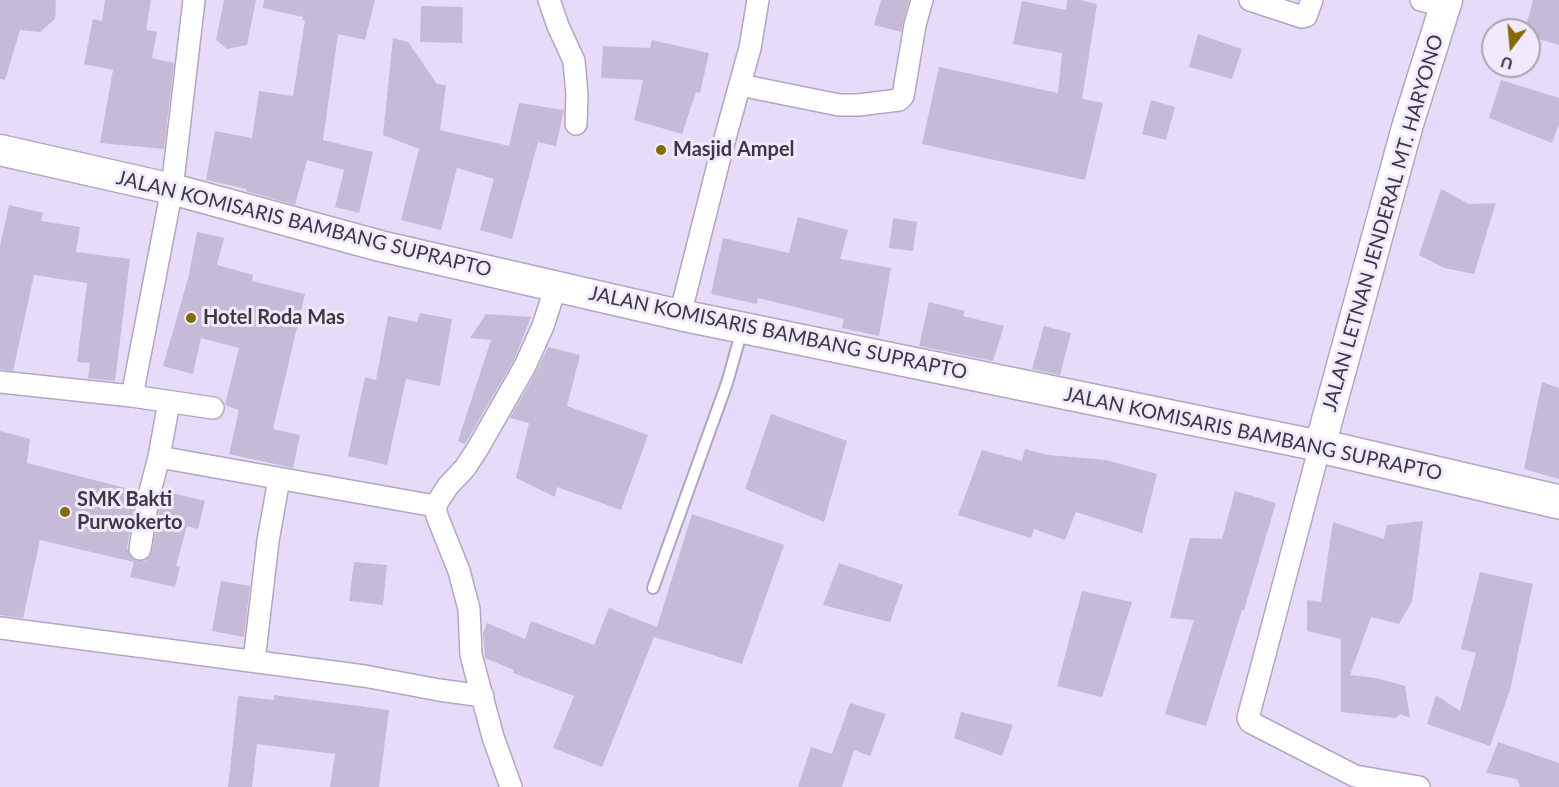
<!DOCTYPE html>
<html>
<head>
<meta charset="utf-8">
<style>
	body { margin:0 }
	#map { position:relative; width:1559px; height:787px; overflow:hidden; background:#e6dbf8; font-family:Lato,sans-serif }
	canvas { display:block }
	.north { position:absolute; left:1481px; top:18px; width:60px; height:60px; box-sizing:border-box; background:#f1eafc; border:2px solid #a9a3b2; border-radius:50%; rotate:196deg; font-size:16px; font-weight:700; line-height:24px; text-align:center; color:#3d3844 }
	.north::after { content:''; display:block; margin:auto; width:21px; height:27px; background:#846b06; clip-path:polygon(50% 0,100% 100%,50% 72%,0 100%) }
</style>
</head>
<body>
<div id="map">
<canvas width="1559" height="787"></canvas>
<div class="north">U</div>
</div>
<script>
const g = document.querySelector('canvas').getContext('2d');
g.lineJoin = 'round';
function fillPath(path, color) { g.fillStyle = color; g.fill(path, 'evenodd'); }
const shape = rows => new Path2D(rows.map(r => 'M' + r).join(''));
function stroke(path, color, width, dash) { g.strokeStyle = color; g.lineWidth = width; g.lineCap = dash ? 'butt' : 'round'; g.setLineDash(dash || []); g.stroke(path); }
function label(font, color, halo, rows, align = 'center') {
  g.font = font + ' Lato,sans-serif'; g.lineWidth = 6; g.setLineDash([]); g.textBaseline = 'middle'; g.strokeStyle = halo; g.fillStyle = color; for (const [text, x, y, turn = 0] of rows) {
    g.save(); g.translate(x, y); g.rotate((+turn || 0) * Math.PI / 180); g.textAlign = isNaN(turn) ? turn : align; if (halo) g.strokeText(text, 0, 0); g.fillText(text, 0, 0); g.restore();
  }
}
fillPath(shape([
	[0,0,56,0,55,19,40,32,20,30,5,80,0,79],
	[105,0,151,0,146,30,157,32,152,58,174,63,164,149,100,143,113,70,84,64,93,19,102,21],
	[224,0,256,0,247,45,227,49,216,40],
	[264,0,375,0,365,40,338,34,323,140,373,152,359,213,335,207,344,170,307,160,295,205,246,191,247,189,206,180,215,131,252,138,259,91,293,96,305,20,302,20,303,17,263,8],
	[881,0,909,0,901,32,874,25],
	[1067,0,1080,0,1097,4,1082,99,1103,103,1085,180,922,144,939,67,1058,93,1062,53,1013,44,1022,1,1066,10],
	[1533,0,1559,0,1559,45,1529,36,1529,30,1525,30],
	[421,6,463,7,462,43,420,42],
	[1198,34,1242,49,1232,79,1189,67],
	[393,38,408,42,437,84,446,85,440,130,509,146,519,103,564,110,556,146,538,142,512,239,480,230,494,179,457,168,441,230,401,220,419,149,383,135],
	[652,40,709,53,700,93,696,92,682,134,634,120,643,80,601,78,603,46,650,48],
	[1501,80,1559,98,1559,124,1552,143,1489,118],
	[1151,100,1175,107,1166,140,1142,134],
	[1441,189,1469,204,1496,203,1474,274,1444,268,1419,255],
	[9,205,43,213,41,221,80,227,76,252,130,259,115,381,88,378,90,363,77,362,87,283,34,275,13,371,0,369,0,246],
	[798,217,848,230,840,259,891,268,879,336,842,328,844,319,758,298,757,304,711,294,723,238,789,253],
	[893,218,917,222,913,251,889,248],
	[197,232,224,238,217,265,253,275,252,281,305,294,273,429,300,435,293,468,229,454,239,410,225,405,239,348,201,338,193,374,163,366,189,275],
	[929,302,965,311,963,316,1004,326,993,361,919,346],
	[420,313,452,319,440,386,406,379,387,465,348,456,365,377,376,380,388,316,417,322],
	[486,314,531,317,514,360,465,444,458,441,491,340,470,338],
	[1044,326,1071,333,1060,375,1032,369],
	[548,347,580,355,567,406,648,435,621,510,557,487,555,497,516,478,529,423,510,418,536,372],
	[1542,382,1559,388,1559,479,1524,469],
	[771,414,847,441,824,522,745,489],
	[0,431,30,439,27,463,137,491,127,548,132,558,137,561,145,561,152,552,160,502,164,491,205,501,198,529,187,526,176,566,180,567,175,587,130,577,134,562,40,540,23,618,0,615],
	[1025,449,1048,455,1106,460,1157,474,1142,533,1076,512,1065,540,1034,529,1031,538,958,515,982,450,1022,461],
	[1235,491,1276,503,1244,610,1242,610,1206,726,1165,714,1194,620,1170,618,1190,538,1222,539],
	[692,514,784,545,742,664,654,637,602,767,553,748,574,696,513,673,514,670,485,658,483,633,487,623,525,639,531,621,594,645,609,608,657,627],
	[1423,521,1412,602,1399,624,1371,617,1350,675,1376,678,1405,686,1410,718,1400,714,1396,718,1341,712,1341,639,1307,631,1307,600,1321,602,1333,522,1384,539,1387,525],
	[354,562,387,565,383,605,349,601],
	[839,563,903,585,890,622,823,605],
	[1480,572,1533,584,1510,690,1490,746,1427,724,1436,695,1460,711,1476,653,1461,649],
	[221,581,250,586,244,637,212,631],
	[1082,591,1132,602,1102,697,1057,686],
	[274,695,389,710,379,787,330,787,335,754,257,744,252,787,228,787,238,696,274,700],
	[850,703,886,714,870,756,854,750,842,787,798,787,811,747,832,754],
	[961,712,1013,725,1002,756,954,738],
	[1498,742,1559,763,1559,787,1520,787,1517,779,1486,773]
]), '#c5bbd7');
const service = shape([
	[653,588,727,383,742,330]
]);
const minor = shape([
	[549,0,558,26,574,61,577,95,576,124],
	[1250,0,1302,17,1306,16,1312,0],
	[1421,0,1445,6],
	[740,85,839,105,858,105,899,100,903,96,915,25,922,0],
	[680,315,722,149,750,48,758,0],
	[0,382,132,396,213,408],
	[132,396,172,189,194,0],
	[1320,446,1248,718,1250,722,1355,776,1419,787],
	[159,457,435,506],
	[140,549,148,499,159,457,169,402],
	[0,628,364,676,439,690,483,696],
	[254,661,268,541,279,479],
	[511,787,493,737,471,655,469,609,459,571,437,516,435,506,448,486,465,468,478,448,525,366,543,326,556,286]
]);
const secondary = shape([
	[0,150,172,189,380,246,680,315,1320,446,1408,124,1447,0]
]);
const primary = shape([
	[1320,446,1559,502]
]);
stroke(service, '#b1a7c3', 14);
stroke(minor, '#b1a7c3', 24);
stroke(secondary, '#b1a7c3', 33);
stroke(primary, '#b1a7c3', 36);
stroke(service, '#fff', 10);
stroke(minor, '#fff', 21);
stroke(secondary, '#fff', 30);
stroke(primary, '#fff', 33);
for (const [x, y, r, color] of [
	[661,150,6,"#846b06"],
	[191,318,6,"#846b06"],
	[65,512,6,"#846b06"]
]) { const dot = new Path2D(); dot.arc(x, y, r, 0, 2 * Math.PI); g.fillStyle = color; g.fill(dot); stroke(dot, '#f1eafc', 2); }
label('bold 20px', '#3d3844', '#f1eafc', [
	["Masjid Ampel",673,150],
	["Hotel Roda Mas",203,318],
	["SMK Bakti",77,500],
	["Purwokerto",77,523]
], 'left');
label('20px', '#3d3844', '#f1eafc', [
	["JALAN LETNAN JENDERAL MT. HARYONO",1383,223,-74],
	["JALAN KOMISARIS BAMBANG SUPRAPTO",304,224,14],
	["JALAN KOMISARIS BAMBANG SUPRAPTO",778,333,12],
	["JALAN KOMISARIS BAMBANG SUPRAPTO",1253,434,12]
]);
</script>
</body>
</html>
